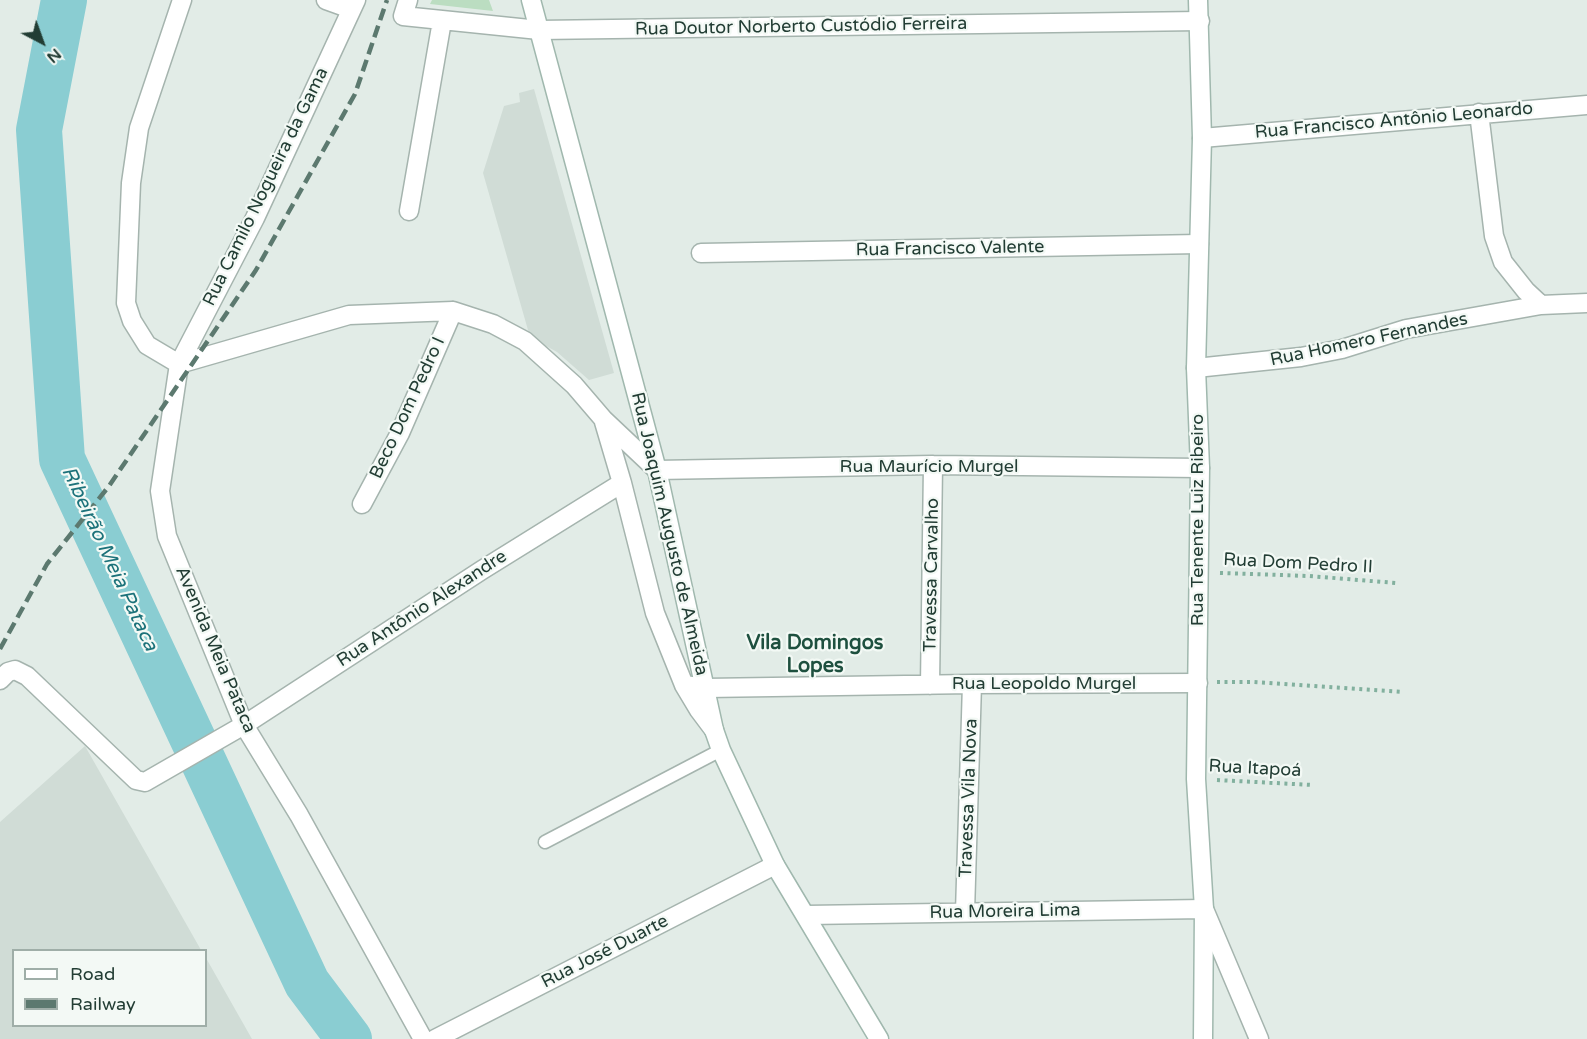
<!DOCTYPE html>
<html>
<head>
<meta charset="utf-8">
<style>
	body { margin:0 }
	#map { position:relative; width:1587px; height:1039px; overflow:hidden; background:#e2ece7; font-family:"Varela Round",sans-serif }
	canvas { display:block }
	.legend { position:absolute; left:12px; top:949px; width:195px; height:78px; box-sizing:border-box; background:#f3f9f5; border:2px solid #9faea8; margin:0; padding:8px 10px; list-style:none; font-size:18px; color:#223d34 }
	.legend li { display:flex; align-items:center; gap:12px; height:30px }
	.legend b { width:30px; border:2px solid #9faea8 }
	.north { position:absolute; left:12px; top:12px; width:60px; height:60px; -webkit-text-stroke:4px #f3f9f5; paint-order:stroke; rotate:139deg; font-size:16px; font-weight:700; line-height:24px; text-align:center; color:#223d34 }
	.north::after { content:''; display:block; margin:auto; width:21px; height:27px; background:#223d34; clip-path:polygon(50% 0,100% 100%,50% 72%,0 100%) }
</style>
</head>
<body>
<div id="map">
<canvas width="1587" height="1039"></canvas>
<ul class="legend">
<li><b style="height:8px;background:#fff"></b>Road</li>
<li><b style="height:8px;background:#5c796f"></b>Railway</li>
</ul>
<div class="north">N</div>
</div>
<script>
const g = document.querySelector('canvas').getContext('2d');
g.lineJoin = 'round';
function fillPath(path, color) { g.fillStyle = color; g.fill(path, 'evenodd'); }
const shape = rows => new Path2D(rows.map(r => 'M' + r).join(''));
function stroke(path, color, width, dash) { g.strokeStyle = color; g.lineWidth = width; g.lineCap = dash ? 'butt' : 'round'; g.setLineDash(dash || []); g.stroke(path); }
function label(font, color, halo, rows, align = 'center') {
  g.font = font + ' "Varela Round",sans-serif'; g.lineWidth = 4.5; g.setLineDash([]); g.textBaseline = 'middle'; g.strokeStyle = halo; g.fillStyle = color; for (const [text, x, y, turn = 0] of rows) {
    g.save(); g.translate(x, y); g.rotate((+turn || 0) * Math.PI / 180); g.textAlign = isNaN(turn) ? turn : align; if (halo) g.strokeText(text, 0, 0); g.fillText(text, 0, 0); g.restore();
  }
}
fillPath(shape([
	[534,89,614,373,589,380,557,352,530,337,483,173,504,106,520,102,519,93],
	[85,746,201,950,14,950,14,1026,206,1026,206,958,252,1039,0,1039,0,822]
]), '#d0dcd6');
fillPath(shape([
	[432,0,489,0,493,11,430,4]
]), '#bbddc1');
stroke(shape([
	[64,0,39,130,62,459,307,983,349,1039]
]), '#8acdd2', 46);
const lane = shape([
	[545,842,721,750]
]);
const street = shape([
	[326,0,351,9],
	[356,0,255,218,179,364,160,491,167,536,244,725,299,815,423,1039],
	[408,0,403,16,539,30,1200,21],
	[1479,113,1494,236,1503,262,1526,291,1541,305],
	[1202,138,1587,105],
	[409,211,442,21],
	[701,253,1199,244],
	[179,364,349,315,453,311,493,324,525,341,574,385,604,420,657,470,933,465,1200,468],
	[179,364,147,345,132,321,126,303,131,183,139,128,182,0],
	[1196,368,1301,357,1342,349,1406,329,1541,305,1587,303],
	[604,422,622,483,655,613,684,685,699,710,714,730],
	[362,504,400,433,453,311],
	[0,680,8,672,15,670,27,676,136,780,145,782,244,725,482,570,622,483],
	[684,685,706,688,972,684,1198,683],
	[930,685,933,465],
	[965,912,972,684],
	[807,915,1204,909,1259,1039],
	[435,1039,775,865]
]);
const secondary = shape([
	[531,0,657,470,714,730,721,750,775,865,879,1039],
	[1198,0,1202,138,1196,368,1200,468,1196,779,1204,909,1203,1039]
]);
stroke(lane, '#a5b4ae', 15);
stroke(street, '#a5b4ae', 21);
stroke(secondary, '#a0b8ae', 21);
stroke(shape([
	[1220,573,1309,576,1396,583],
	[1217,682,1254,682,1403,692],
	[1217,780,1313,785]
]), '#82b09e', 4, [3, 4.5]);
stroke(lane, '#fff', 12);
stroke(street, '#fff', 18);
stroke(secondary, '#fff', 18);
stroke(shape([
	[0,649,47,564,109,486,256,270,355,94,387,0]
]), '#5c796f', 4.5, [12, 6]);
label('18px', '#223d34', '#f3f9f5', [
	["Rua Doutor Norberto Custódio Ferreira",801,27,-1],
	["Rua Francisco Antônio Leonardo",1394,121,-5],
	["Rua Camilo Nogueira da Gama",266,187,-64],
	["Rua Francisco Valente",950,249,-1],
	["Rua Homero Fernandes",1369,340,-12],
	["Beco Dom Pedro I",408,408,-65],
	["Rua Maurício Murgel",929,467],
	["Rua Tenente Luiz Ribeiro",1198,520,-90],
	["Rua Joaquim Augusto de Almeida",669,534,77],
	["Rua Dom Pedro II",1298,564,3],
	["Travessa Carvalho",932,575,-89],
	["Rua Antônio Alexandre",422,609,-33],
	["Avenida Meia Pataca",215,650,67],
	["Rua Leopoldo Murgel",1044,684],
	["Rua Itapoá",1255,769,3],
	["Travessa Vila Nova",969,798,-88],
	["Rua Moreira Lima",1005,912,-1],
	["Rua José Duarte",605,952,-27]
]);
label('italic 20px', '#1c727a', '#f3f9f5', [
	["Ribeirão Meia Pataca",109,559,65]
]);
label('bold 20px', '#1e503f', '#f3f9f5', [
	["Vila Domingos",815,644],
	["Lopes",815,667]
]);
</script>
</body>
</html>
